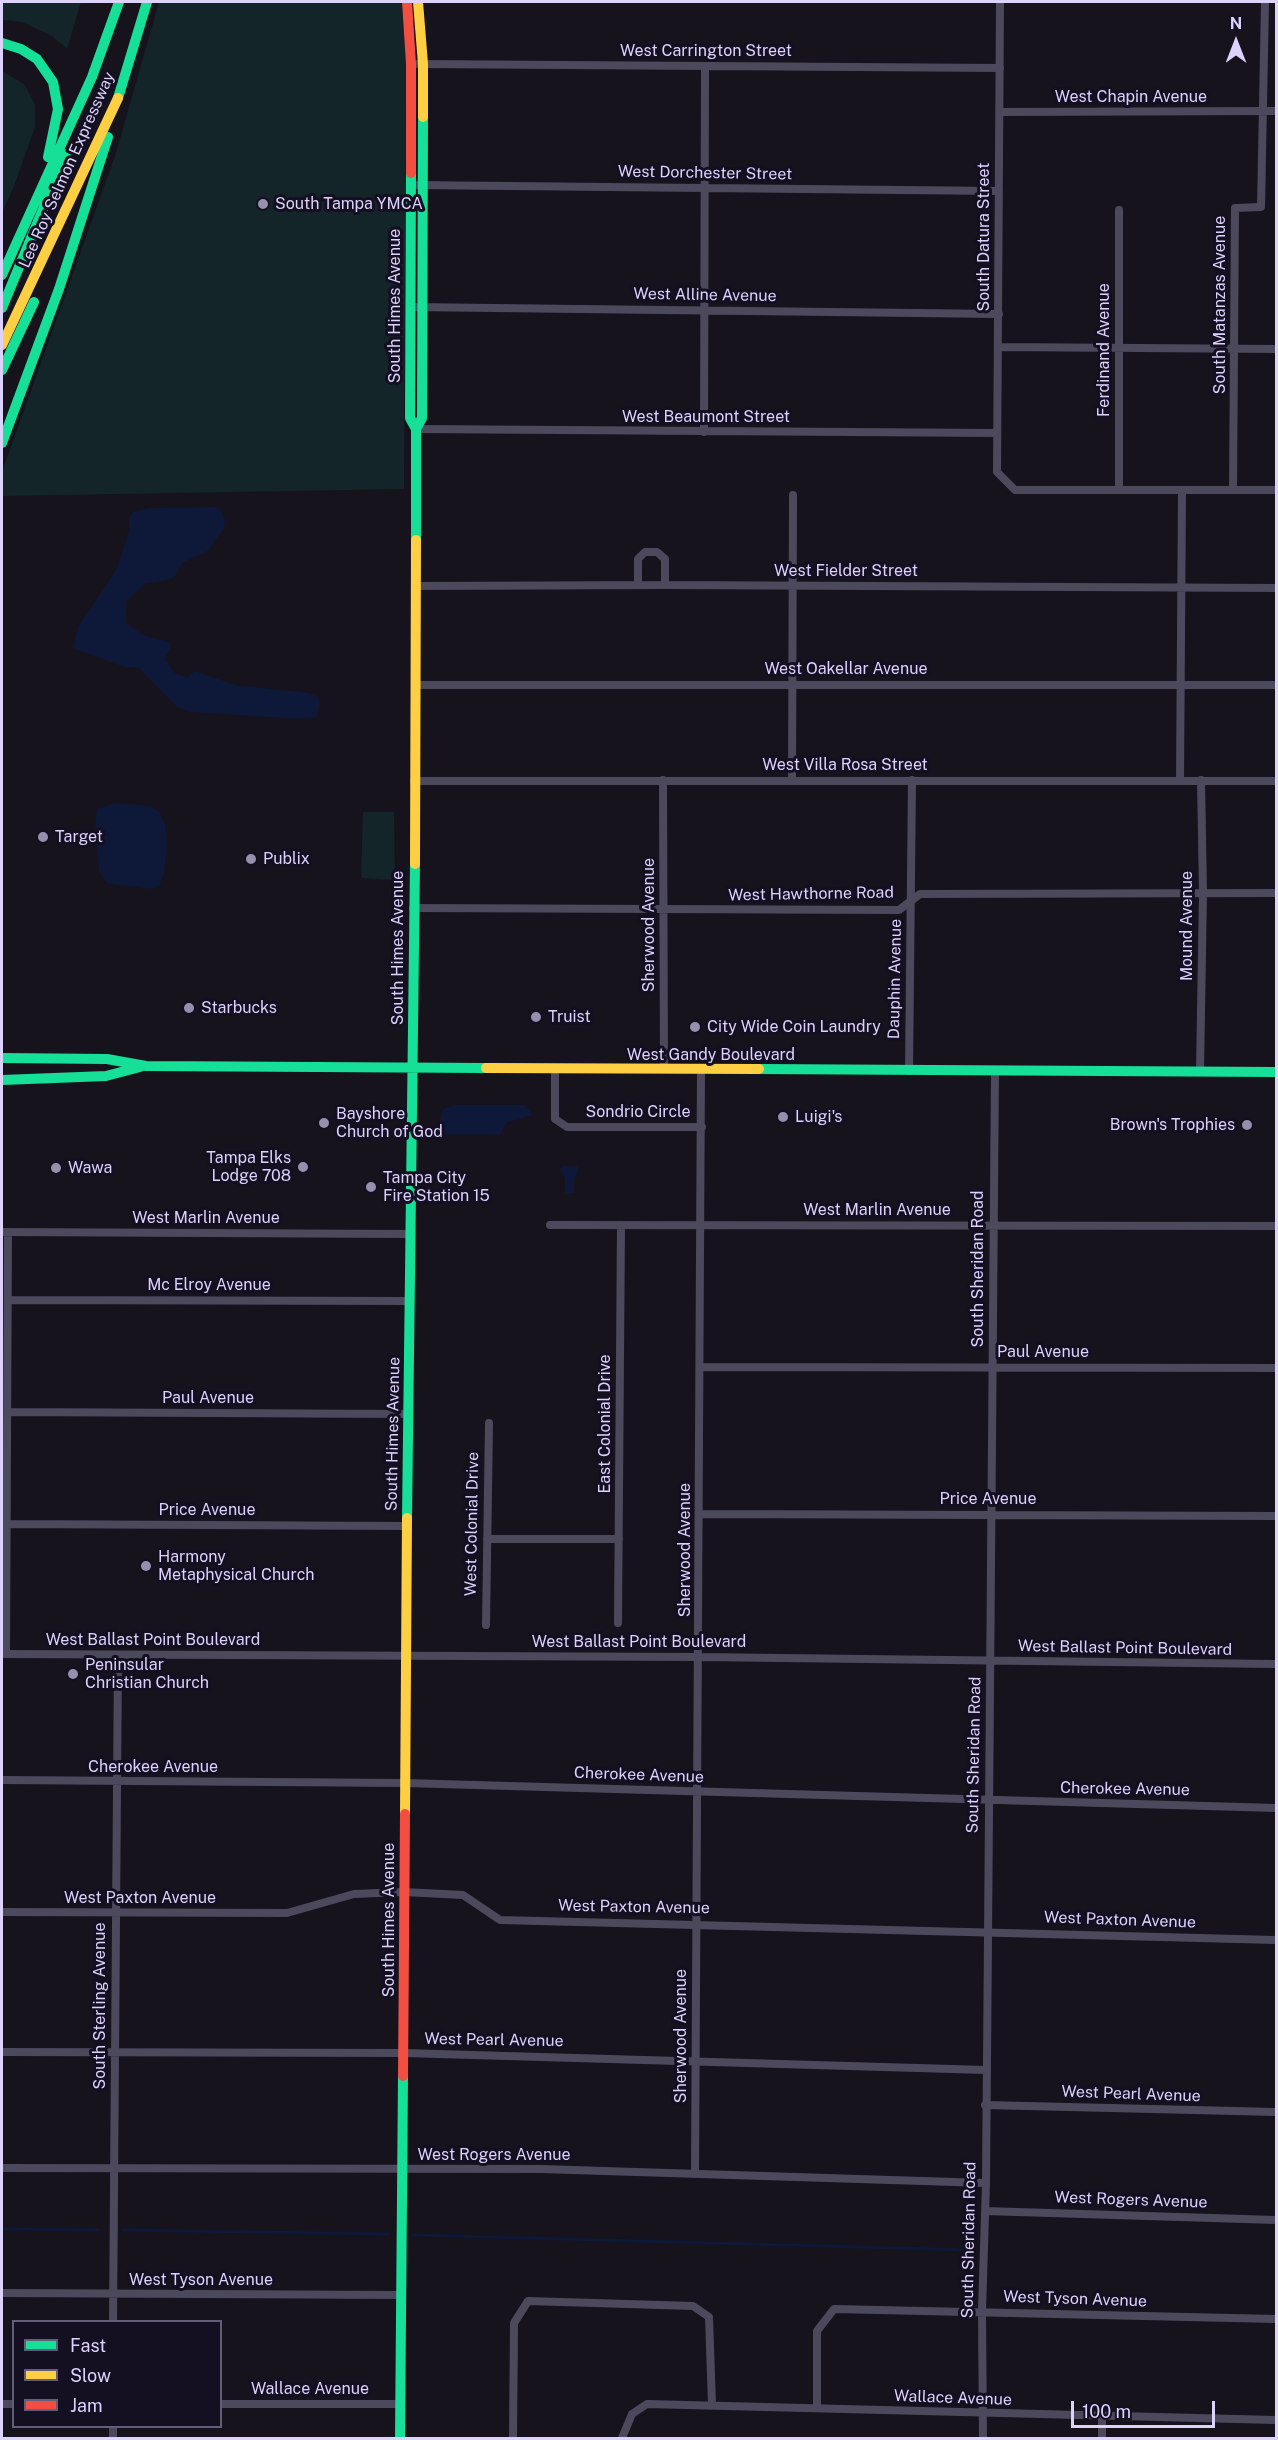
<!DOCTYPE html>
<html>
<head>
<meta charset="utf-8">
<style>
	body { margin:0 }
	#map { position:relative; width:1278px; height:2440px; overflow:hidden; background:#16131d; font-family:"Public Sans",sans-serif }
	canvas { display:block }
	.frame { position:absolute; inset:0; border:3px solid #dcd2fc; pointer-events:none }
	.legend { position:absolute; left:12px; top:2320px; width:210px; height:108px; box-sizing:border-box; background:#140f21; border:2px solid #645d79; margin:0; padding:8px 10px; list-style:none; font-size:18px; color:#dcd2fc }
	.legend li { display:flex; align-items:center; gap:12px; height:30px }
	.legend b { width:30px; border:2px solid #645d79 }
	.north { position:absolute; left:1206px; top:12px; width:60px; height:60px; -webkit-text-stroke:4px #140f21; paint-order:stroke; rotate:0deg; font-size:16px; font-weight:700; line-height:24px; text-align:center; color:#dcd2fc }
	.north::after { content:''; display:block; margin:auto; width:21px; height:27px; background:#dcd2fc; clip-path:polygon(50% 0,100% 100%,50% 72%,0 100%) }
	.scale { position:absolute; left:1071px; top:2401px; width:144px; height:27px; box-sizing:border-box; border:3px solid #dcd2fc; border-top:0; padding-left:8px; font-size:18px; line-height:21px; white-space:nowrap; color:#dcd2fc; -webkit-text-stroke:4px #140f21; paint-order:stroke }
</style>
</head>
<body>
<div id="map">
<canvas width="1278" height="2440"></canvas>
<div class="frame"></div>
<ul class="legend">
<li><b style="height:8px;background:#16e098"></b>Fast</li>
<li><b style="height:8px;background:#ffcf43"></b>Slow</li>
<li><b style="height:8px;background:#f24e42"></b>Jam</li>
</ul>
<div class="north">N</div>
<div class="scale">100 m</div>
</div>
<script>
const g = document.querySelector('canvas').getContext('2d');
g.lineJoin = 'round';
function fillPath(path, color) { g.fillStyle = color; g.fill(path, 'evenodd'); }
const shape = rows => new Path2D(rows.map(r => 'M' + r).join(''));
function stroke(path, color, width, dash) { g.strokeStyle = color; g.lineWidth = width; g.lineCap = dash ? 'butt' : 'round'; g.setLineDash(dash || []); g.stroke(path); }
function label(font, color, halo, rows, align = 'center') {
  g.font = font + ' "Public Sans",sans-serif'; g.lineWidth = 6; g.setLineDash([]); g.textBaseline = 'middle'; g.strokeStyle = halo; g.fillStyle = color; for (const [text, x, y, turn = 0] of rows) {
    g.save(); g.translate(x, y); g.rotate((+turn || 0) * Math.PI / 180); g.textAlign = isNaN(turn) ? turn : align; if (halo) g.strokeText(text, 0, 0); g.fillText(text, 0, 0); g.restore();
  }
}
fillPath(shape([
	[2,2,81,2,67,49,52,36,22,22,2,20],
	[159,2,402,2,406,64,404,489,2,496,2,472,115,156],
	[2,71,24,84,35,104,35,127,14,186,2,213],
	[363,812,394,812,395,880,361,878]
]), '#132528');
fillPath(shape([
	[214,507,220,509,225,520,224,528,208,551,182,563,175,576,168,580,144,584,126,602,126,623,146,636,169,642,171,646,165,659,176,674,187,677,195,671,236,685,309,693,317,696,320,703,317,717,297,719,191,712,177,707,139,668,124,667,73,648,78,627,116,570,129,531,129,518,133,512,149,508],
	[116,803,151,806,160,813,165,823,167,844,164,875,159,886,152,889,117,885,107,883,99,871,95,825,97,809],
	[455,1105,525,1105,533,1115,506,1123,500,1135,445,1134,438,1129,443,1109],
	[563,1166,577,1166,579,1170,574,1179,574,1193,565,1194,565,1179,560,1170]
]), '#0e1839');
stroke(shape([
	[2,2229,98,2230],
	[123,2230,388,2234],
	[415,2235,972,2250]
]), '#0e1839', 3);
stroke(shape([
	[1000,2,997,472,1015,490,1276,490],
	[418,64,1000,68],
	[1000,112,1276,111],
	[411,185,999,191],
	[411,307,999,314],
	[999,347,1276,349],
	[416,429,996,433],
	[704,432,705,66],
	[1119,490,1119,210],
	[1233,490,1235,208,1261,207,1265,2],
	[638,585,638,559,645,552,657,552,665,559,665,585],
	[415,586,665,585,1276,588],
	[415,685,1276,685],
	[663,780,664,1069],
	[792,780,793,495],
	[1180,780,1182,490],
	[414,781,1276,781],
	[413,908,899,910,920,894,1276,893],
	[555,1069,555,1119,567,1127,702,1127],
	[909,1071,912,780],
	[1200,1071,1203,893,1201,780],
	[550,1225,1276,1226],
	[2,1232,410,1234],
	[9,1300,409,1301],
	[702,1367,1276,1368],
	[8,1412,408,1414],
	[700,1514,1276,1516],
	[7,1524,407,1526],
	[487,1539,619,1539],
	[618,1623,621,1225],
	[486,1625,489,1423],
	[2,1654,699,1657,1276,1664],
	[6,1654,8,1232],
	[2,1780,405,1783,1276,1808],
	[2,1912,287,1913,354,1894,404,1892,463,1895,500,1920,1276,1940],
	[2,2052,404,2053,986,2070],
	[985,2105,1276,2112],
	[2,2168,541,2169,986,2183],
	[695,2174,701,1070],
	[985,2211,1276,2220],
	[2,2293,401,2295],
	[113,2322,118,1655],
	[2,2404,14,2404],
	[220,2404,400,2404],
	[817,2408,817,2331,834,2309,1276,2319],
	[113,2438,113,2426],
	[513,2438,514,2323,528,2301,693,2306,709,2317,712,2405],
	[622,2438,632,2414,647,2404,1276,2420],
	[983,2438,982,2311,986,2183,995,1071],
	[1102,2438,1102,2417]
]), '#4c495d', 8);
stroke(shape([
	[2,43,21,49,37,59,53,82,58,109,48,157],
	[118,98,147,2],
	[411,173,410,418,416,429],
	[2,275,92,77,119,2],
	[2,308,66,154],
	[2,370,34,302],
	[2,443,59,289,108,137],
	[416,540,416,429,422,418,423,117],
	[2,1058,107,1059,146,1066,486,1068],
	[759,1069,1276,1072],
	[2,1080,106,1076,140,1067],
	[407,1518,415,864],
	[400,2438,403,2076]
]), '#16e098', 10);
stroke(shape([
	[418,2,423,64,423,117],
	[2,345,118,98],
	[415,864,416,540],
	[486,1068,759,1069],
	[405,1814,407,1518]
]), '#ffcf43', 10);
stroke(shape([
	[407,2,411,64,411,173],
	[403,2076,405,1814]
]), '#f24e42', 10);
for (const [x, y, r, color] of [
	[263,204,6,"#978fae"],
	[43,837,6,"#978fae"],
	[251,859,6,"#978fae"],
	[189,1008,6,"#978fae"],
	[536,1017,6,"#978fae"],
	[695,1027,6,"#978fae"],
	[783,1117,6,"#978fae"],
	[324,1123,6,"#978fae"],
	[1247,1125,6,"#978fae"],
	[303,1167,6,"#978fae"],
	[56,1168,6,"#978fae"],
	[371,1187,6,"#978fae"],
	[146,1566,6,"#978fae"],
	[73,1674,6,"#978fae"]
]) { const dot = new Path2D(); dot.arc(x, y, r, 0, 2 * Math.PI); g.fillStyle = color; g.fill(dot); stroke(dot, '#140f21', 2); }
label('16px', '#dcd2fc', '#140f21', [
	["West Carrington Street",706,51],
	["West Chapin Avenue",1131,97],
	["Lee Roy Selmon Expressway",67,170,-66],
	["West Dorchester Street",705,173,1],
	["South Datura Street",984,237,-90],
	["West Alline Avenue",705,295,1],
	["South Matanzas Avenue",1220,305,-90],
	["South Himes Avenue",395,306,-90],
	["Ferdinand Avenue",1104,350,-90],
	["West Beaumont Street",706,417],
	["West Fielder Street",846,571],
	["West Oakellar Avenue",846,669],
	["West Villa Rosa Street",845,765],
	["West Hawthorne Road",811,894,-1],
	["Sherwood Avenue",649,925,-90],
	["Mound Avenue",1187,926,-90],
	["South Himes Avenue",398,948,-90],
	["Dauphin Avenue",895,979,-89],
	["West Gandy Boulevard",711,1055],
	["Sondrio Circle",638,1112],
	["West Marlin Avenue",877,1210],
	["West Marlin Avenue",206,1218],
	["South Sheridan Road",978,1269,-90],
	["Mc Elroy Avenue",209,1285],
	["Paul Avenue",1043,1352],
	["Paul Avenue",208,1398],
	["East Colonial Drive",605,1424,-90],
	["South Himes Avenue",393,1434,-89],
	["Price Avenue",988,1499],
	["Price Avenue",207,1510],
	["West Colonial Drive",472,1524,-89],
	["Sherwood Avenue",685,1550,-90],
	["West Ballast Point Boulevard",153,1640],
	["West Ballast Point Boulevard",639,1642],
	["West Ballast Point Boulevard",1125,1648,1],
	["South Sheridan Road",974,1755,-89],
	["Cherokee Avenue",153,1767],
	["Cherokee Avenue",639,1775,2],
	["Cherokee Avenue",1125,1789,1],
	["West Paxton Avenue",140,1898],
	["West Paxton Avenue",634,1907,1],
	["South Himes Avenue",389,1920,-90],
	["West Paxton Avenue",1120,1920,2],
	["South Sterling Avenue",100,2006,-90],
	["Sherwood Avenue",681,2036,-90],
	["West Pearl Avenue",494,2040,1],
	["West Pearl Avenue",1131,2094,2],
	["West Rogers Avenue",494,2155],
	["West Rogers Avenue",1131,2200,2],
	["South Sheridan Road",969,2240,-89],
	["West Tyson Avenue",201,2280],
	["West Tyson Avenue",1075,2299,2],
	["Wallace Avenue",310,2389],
	["Wallace Avenue",953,2398,2]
]);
label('16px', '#dcd2fc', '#140f21', [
	["South Tampa YMCA",275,204],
	["Target",55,837],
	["Publix",263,859],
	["Starbucks",201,1008],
	["Truist",548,1017],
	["City Wide Coin Laundry",707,1027],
	["Bayshore",336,1114],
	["Church of God",336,1132],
	["Luigi's",795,1117],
	["Brown's Trophies",1235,1125,"right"],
	["Tampa Elks",291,1158,"right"],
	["Lodge 708",291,1176,"right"],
	["Wawa",68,1168],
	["Tampa City",383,1178],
	["Fire Station 15",383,1196],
	["Harmony",158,1557],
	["Metaphysical Church",158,1575],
	["Peninsular",85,1665],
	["Christian Church",85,1683]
], 'left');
</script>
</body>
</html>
